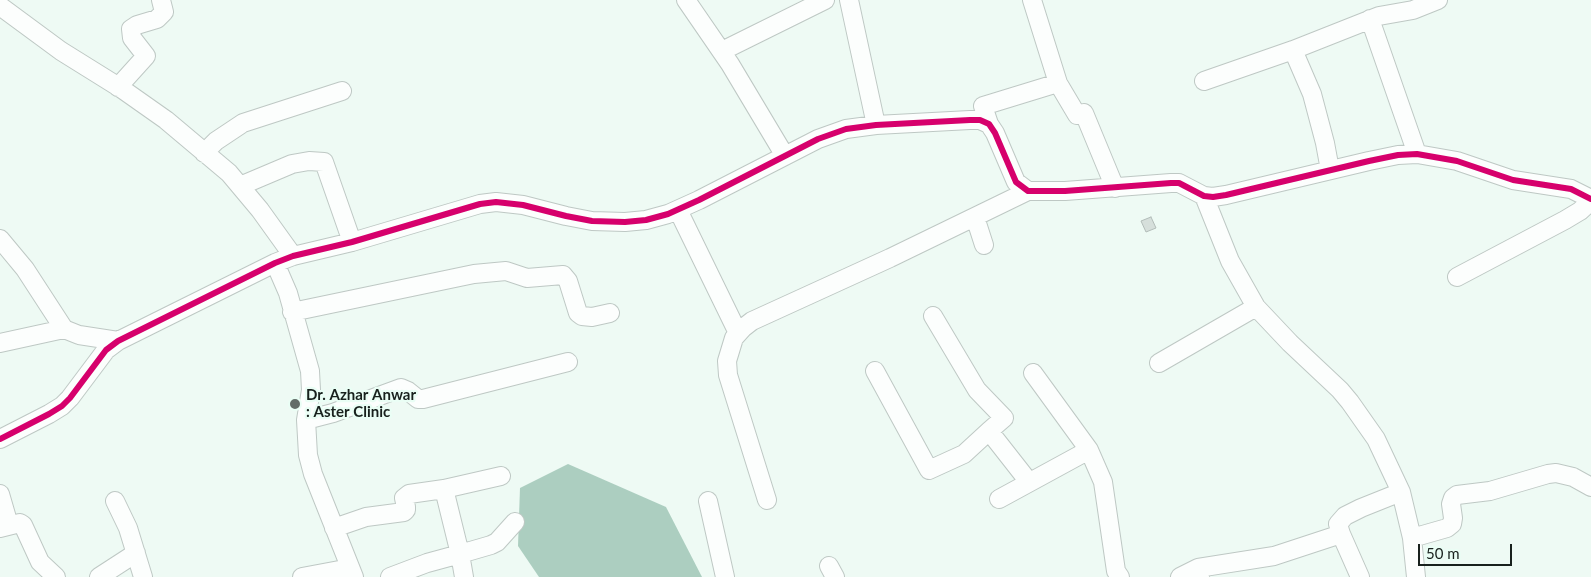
<!DOCTYPE html>
<html>
<head>
<meta charset="utf-8">
<style>
	body { margin:0 }
	#map { position:relative; width:1591px; height:577px; overflow:hidden; background:#eefaf4; font-family:Lato,sans-serif }
	canvas { display:block }
	.scale { position:absolute; left:1418px; top:544px; width:94px; height:22px; box-sizing:border-box; border:2px solid #18211d; border-top:0; padding-left:6px; font-size:15px; line-height:18px; white-space:nowrap; color:#18211d; -webkit-text-stroke:4px #eafef5; paint-order:stroke }
</style>
</head>
<body>
<div id="map">
<canvas width="1591" height="577"></canvas>
<div class="scale">50 m</div>
</div>
<script>
const g = document.querySelector('canvas').getContext('2d');
g.lineJoin = 'round';
function fillPath(path, color) { g.fillStyle = color; g.fill(path, 'evenodd'); }
const shape = rows => new Path2D(rows.map(r => 'M' + r).join(''));
function stroke(path, color, width, dash) { g.strokeStyle = color; g.lineWidth = width; g.lineCap = dash ? 'butt' : 'round'; g.setLineDash(dash || []); g.stroke(path); }
function label(font, color, halo, rows, align = 'center') {
  g.font = font + ' Lato,sans-serif'; g.lineWidth = 4.5; g.setLineDash([]); g.textBaseline = 'middle'; g.strokeStyle = halo; g.fillStyle = color; for (const [text, x, y, turn = 0] of rows) {
    g.save(); g.translate(x, y); g.rotate((+turn || 0) * Math.PI / 180); g.textAlign = isNaN(turn) ? turn : align; if (halo) g.strokeText(text, 0, 0); g.fillText(text, 0, 0); g.restore();
  }
}
fillPath(shape([
	[568,464,666,507,702,577,539,577,518,546,520,488]
]), '#accec0');
const building = shape([
	[1151,217,1156,228,1146,232,1141,221,1151,217]
]);
fillPath(building, '#d6dfdb');
stroke(building, '#b2bcb8', 1);
const minor = shape([
	[686,0,730,64,785,156],
	[849,0,876,125],
	[0,6,61,51,122,89,166,120,229,173,260,210,293,256],
	[1370,19,1417,154],
	[1293,50,1312,94,1325,143,1330,170],
	[722,51,825,0],
	[1204,81,1293,50,1379,16,1413,10,1438,0],
	[1058,83,1077,115,1084,113,1115,188],
	[118,87,146,56,132,38,131,29,137,25,157,19,164,12,161,0],
	[989,124,983,106,1058,83,1032,0],
	[204,153,216,141,243,123,342,91],
	[240,186,292,164,309,161,324,162,352,242],
	[1204,196,1230,261,1256,307,1290,343,1340,390,1350,402,1376,439,1401,492,1412,538,1416,577],
	[678,210,738,333],
	[975,217,984,245],
	[0,239,25,269,64,329,79,335,118,341],
	[275,263,288,293,310,371,311,390,306,420,308,455,313,474,354,577],
	[1457,277,1565,220,1580,211,1591,201],
	[292,312,474,274,506,271,527,278,563,275,568,281,578,313,582,316,592,317,610,313],
	[0,343,64,329],
	[1159,363,1256,307],
	[875,371,929,470,964,454,989,431,1004,418,977,390,933,316],
	[1033,373,1089,450,1103,482,1116,571,1120,577],
	[306,420,333,413,401,388,408,391,418,399,423,399,568,362],
	[989,431,1029,482],
	[0,439,49,414,62,406,70,398,106,350,118,341,275,263,293,256,352,242,480,204,496,202,523,205,566,216,592,221,625,222,646,220,668,214,699,200,818,139,846,129,876,125,970,120,980,120,989,124,995,133,1016,182,1028,191,1065,191,1171,183,1179,183,1204,196,1213,197,1226,195,1369,161,1398,155,1417,154,1457,161,1513,180,1571,189,1591,199],
	[444,489,460,554,491,545,497,542,515,522],
	[0,494,9,525],
	[999,499,1089,450],
	[767,500,728,375,727,361,734,338,743,328,752,321,890,258,1028,191],
	[115,501,128,528,143,577],
	[708,501,725,577],
	[0,528,20,523,23,525,40,562,56,577],
	[334,528,366,517,404,512,406,510,406,507,404,498,409,494,444,489,501,476],
	[1341,534,1360,577],
	[1412,538,1447,528,1452,524,1453,518,1451,504,1453,498,1457,495,1490,491,1548,474,1556,473,1573,477,1591,487],
	[829,566,835,577],
	[99,577,136,553],
	[302,577,350,568],
	[390,577,427,563,460,554,464,577],
	[1180,577,1198,568],
	[1200,577,1198,568,1274,556,1341,534,1338,524,1345,516,1361,508,1401,492]
]);
stroke(minor, '#bec8c4', 20);
stroke(minor, '#fcfefd', 18);
stroke(shape([
	[0,439,49,414,62,406,70,398,106,350,118,341,275,263,293,256,352,242,480,204,496,202,523,205,566,216,592,221,625,222,646,220,668,214,699,200,818,139,846,129,876,125,970,120,980,120,989,124,995,133,1016,182,1028,191,1065,191,1171,183,1179,183,1204,196,1213,197,1226,195,1369,161,1398,155,1417,154,1457,161,1513,180,1571,189,1591,199]
]), '#d6006c', 6);
for (const [x, y, r, color] of [
	[295,404,6,"#636d68"]
]) { const dot = new Path2D(); dot.arc(x, y, r, 0, 2 * Math.PI); g.fillStyle = color; g.fill(dot); stroke(dot, '#eafef5', 2); }
label('bold 15px', '#18211d', '#eafef5', [
	["Dr. Azhar Anwar",306,395],
	[": Aster Clinic",306,412]
], 'left');
</script>
</body>
</html>
